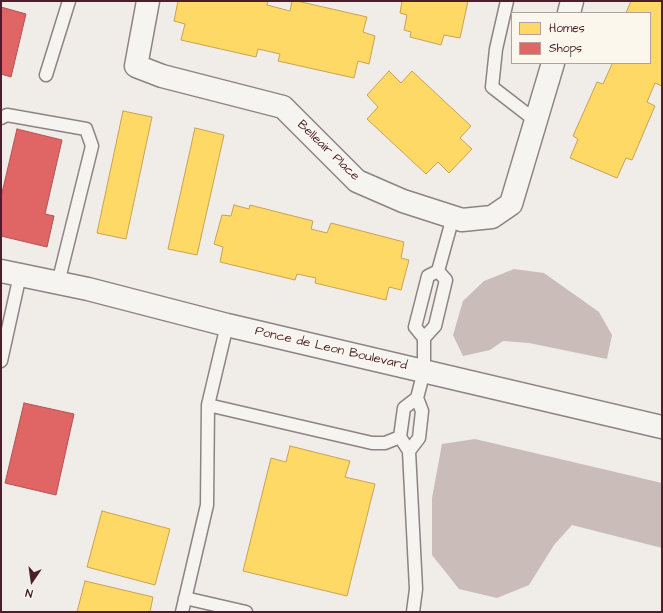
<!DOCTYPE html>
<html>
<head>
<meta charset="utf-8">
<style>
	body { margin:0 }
	#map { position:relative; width:663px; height:613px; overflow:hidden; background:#f0ede8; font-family:"Architects Daughter",sans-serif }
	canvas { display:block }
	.frame { position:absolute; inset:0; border:2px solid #4a1f2b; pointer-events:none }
	.legend { position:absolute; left:511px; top:12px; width:140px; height:52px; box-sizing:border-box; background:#fbf7ec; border:1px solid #b4a19f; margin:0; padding:5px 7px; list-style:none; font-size:12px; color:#4a1f2b }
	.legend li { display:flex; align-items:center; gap:8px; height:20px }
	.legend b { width:20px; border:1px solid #b4a19f }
	.north { position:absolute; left:12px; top:561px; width:40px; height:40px; -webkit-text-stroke:3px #fbf7ec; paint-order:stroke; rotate:193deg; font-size:11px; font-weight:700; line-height:16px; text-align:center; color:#4a1f2b }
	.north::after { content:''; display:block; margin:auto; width:14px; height:18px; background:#4a1f2b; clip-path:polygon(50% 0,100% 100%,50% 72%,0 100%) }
</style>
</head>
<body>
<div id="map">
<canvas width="663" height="613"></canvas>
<div class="frame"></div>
<ul class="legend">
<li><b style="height:11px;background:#ffd966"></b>Homes</li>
<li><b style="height:11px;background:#e06666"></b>Shops</li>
</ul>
<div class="north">N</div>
</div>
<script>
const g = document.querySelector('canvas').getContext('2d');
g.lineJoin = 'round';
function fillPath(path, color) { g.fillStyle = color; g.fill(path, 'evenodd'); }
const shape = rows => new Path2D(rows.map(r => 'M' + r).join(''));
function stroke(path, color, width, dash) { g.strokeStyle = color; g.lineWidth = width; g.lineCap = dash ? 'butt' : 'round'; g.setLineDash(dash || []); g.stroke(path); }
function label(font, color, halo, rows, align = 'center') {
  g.font = font + ' "Architects Daughter",sans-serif'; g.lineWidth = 4; g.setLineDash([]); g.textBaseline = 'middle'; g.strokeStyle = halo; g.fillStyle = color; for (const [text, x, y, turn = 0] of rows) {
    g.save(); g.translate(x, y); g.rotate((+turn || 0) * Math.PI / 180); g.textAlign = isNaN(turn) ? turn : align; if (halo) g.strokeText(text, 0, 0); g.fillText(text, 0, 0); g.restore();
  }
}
fillPath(shape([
	[514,269,544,273,599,312,612,335,607,359,529,343,503,341,490,350,463,356,453,335,463,301,484,281],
	[475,439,662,483,662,548,572,525,554,545,529,585,497,598,459,589,432,555,432,498,442,444]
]), '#cabcb9');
const homes = shape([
	[178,1,268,1,267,5,290,11,292,1,297,1,367,17,363,32,375,36,369,64,358,61,354,78,278,61,280,54,258,49,256,57,181,40,185,24,174,21,178,1],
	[402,1,468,1,460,38,444,35,441,45,410,37,411,32,404,30,407,15,400,13,402,1],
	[631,1,662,1,662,86,655,83,647,102,655,106,632,160,626,158,617,178,570,158,578,139,573,136,597,82,603,84,612,64,609,63,650,63,650,13,626,13,631,1],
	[389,71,401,83,412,71,471,126,460,138,472,149,449,173,438,162,426,174,367,119,378,107,367,95,389,71],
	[123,111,152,117,126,239,97,233,123,111],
	[195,128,224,135,197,255,168,249,195,128],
	[234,205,249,209,250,205,313,221,311,229,327,233,331,223,404,242,401,258,409,260,401,290,389,287,386,300,315,283,316,278,297,274,295,280,220,262,223,247,214,244,222,215,231,216,234,205],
	[290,446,350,461,345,477,375,484,347,596,243,571,271,458,286,462,290,446],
	[102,511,170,529,155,585,87,567,102,511],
	[85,581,153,597,150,612,77,612,85,581]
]);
fillPath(homes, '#ffd966');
stroke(homes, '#c9a154', 1);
const shops = shape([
	[1,7,26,14,11,77,1,74,1,7],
	[17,129,62,140,45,214,54,216,47,247,1,236,1,197,17,129],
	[24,403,74,414,56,495,5,483,24,403]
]);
fillPath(shops, '#e06666');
stroke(shops, '#b35154', 1);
const service = shape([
	[507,1,496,49,492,87,536,121],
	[46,75,69,1],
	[1,118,7,115,86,129,92,146,58,283],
	[424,338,435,326,446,280,438,271],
	[1,361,20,275],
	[417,398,424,371,424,338,415,327,428,276,438,271,453,217],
	[208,405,372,443,385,443,400,437],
	[409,451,419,438,422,411,417,398,404,408,400,437,409,451,416,589,413,612],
	[185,598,246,612],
	[182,612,207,505,208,405,227,325]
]);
const minor = shape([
	[148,1,136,66,162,76,283,107,357,181,403,201,462,220,492,217,511,204,553,63],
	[569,13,572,1]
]);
const tertiary = shape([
	[1,271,88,289,227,325,662,427]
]);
stroke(service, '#8d8383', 15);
stroke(minor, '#8d8383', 25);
stroke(tertiary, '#8d8383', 25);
stroke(service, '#f5f4f0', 12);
stroke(minor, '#f5f4f0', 22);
stroke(tertiary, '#f5f4f0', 22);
label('13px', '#4a1f2b', '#fbf7ec', [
	["Belleair Place",328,151,44],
	["Ponce de Leon Boulevard",331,349,13]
]);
</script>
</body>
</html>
